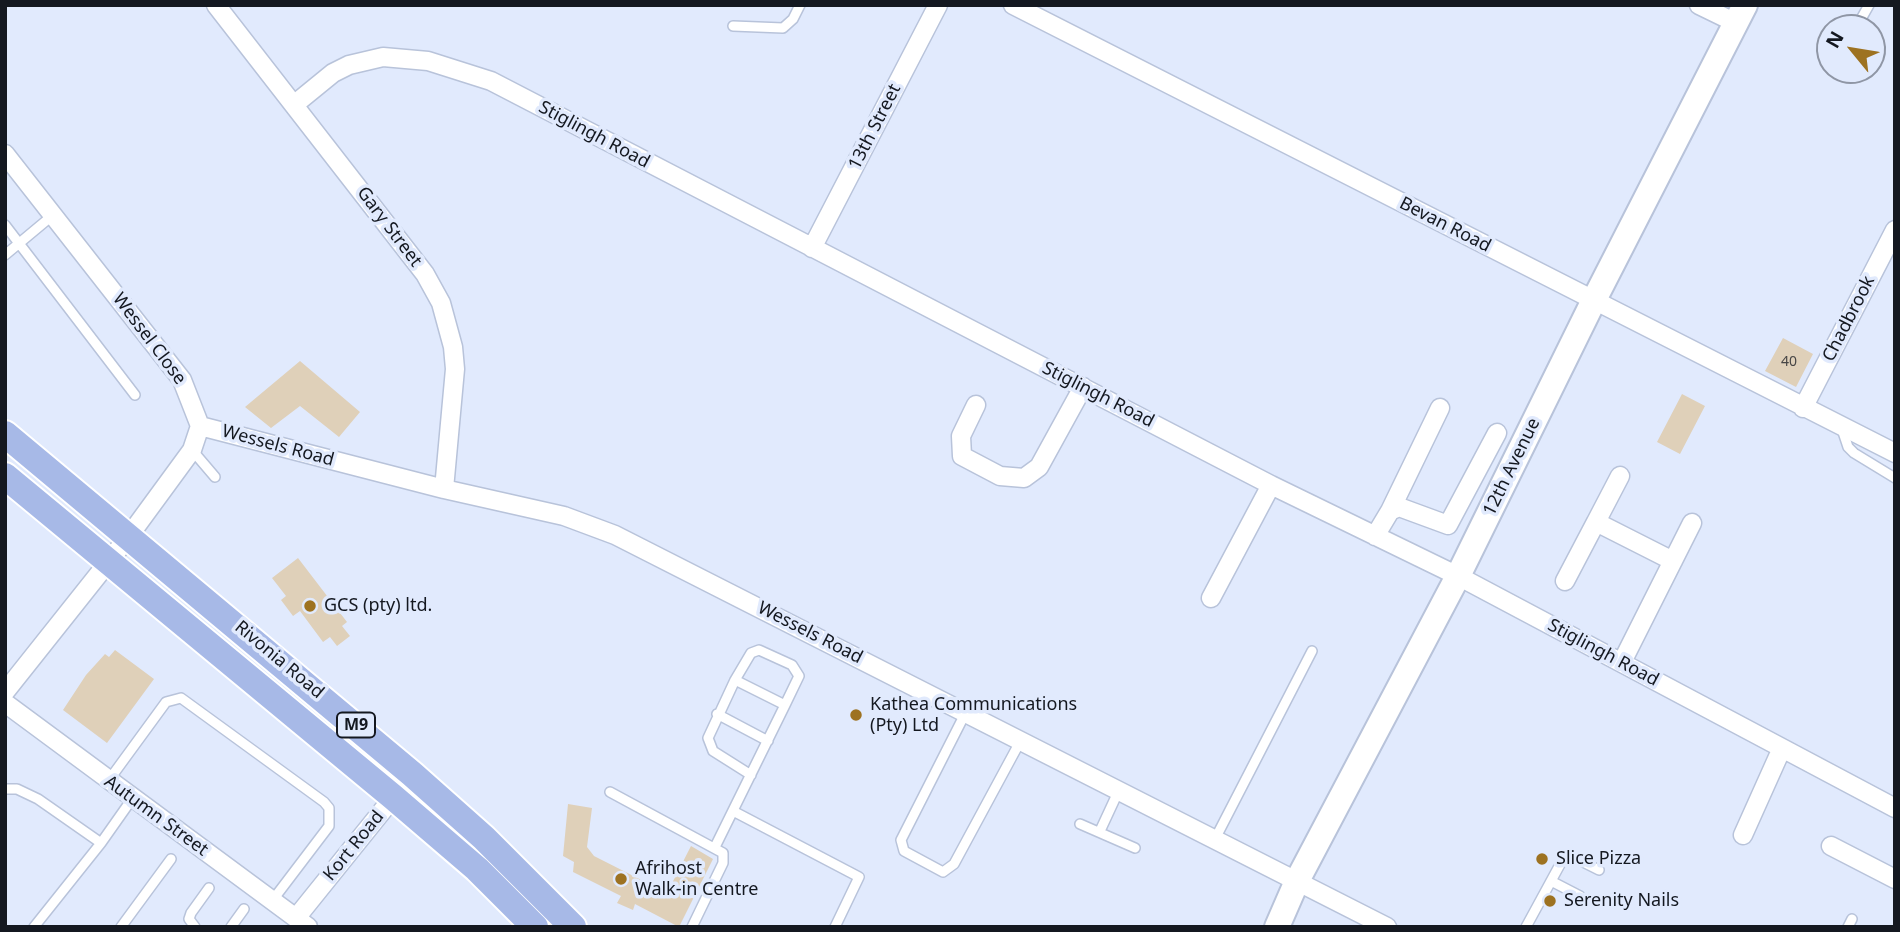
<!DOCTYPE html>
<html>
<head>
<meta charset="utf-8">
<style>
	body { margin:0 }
	#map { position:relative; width:1900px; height:932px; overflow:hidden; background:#e1eafd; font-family:"Noto Sans",sans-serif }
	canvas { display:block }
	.frame { position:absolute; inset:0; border:7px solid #141820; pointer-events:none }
	.north { position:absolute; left:1816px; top:14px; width:70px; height:70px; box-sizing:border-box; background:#e1eafd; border:2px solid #8f96a5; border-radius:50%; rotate:300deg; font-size:19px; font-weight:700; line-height:28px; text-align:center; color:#141820 }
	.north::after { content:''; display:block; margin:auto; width:24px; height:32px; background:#9d7221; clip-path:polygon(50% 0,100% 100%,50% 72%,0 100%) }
</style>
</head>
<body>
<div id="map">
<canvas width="1900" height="932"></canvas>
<div class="frame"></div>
<div class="north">N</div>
</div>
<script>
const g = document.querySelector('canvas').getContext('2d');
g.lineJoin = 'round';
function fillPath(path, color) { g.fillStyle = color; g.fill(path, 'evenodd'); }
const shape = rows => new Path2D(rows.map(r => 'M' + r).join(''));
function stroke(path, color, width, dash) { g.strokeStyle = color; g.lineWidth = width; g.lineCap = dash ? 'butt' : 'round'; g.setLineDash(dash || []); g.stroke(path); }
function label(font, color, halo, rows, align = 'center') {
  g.font = font + ' "Noto Sans",sans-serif'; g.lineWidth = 7; g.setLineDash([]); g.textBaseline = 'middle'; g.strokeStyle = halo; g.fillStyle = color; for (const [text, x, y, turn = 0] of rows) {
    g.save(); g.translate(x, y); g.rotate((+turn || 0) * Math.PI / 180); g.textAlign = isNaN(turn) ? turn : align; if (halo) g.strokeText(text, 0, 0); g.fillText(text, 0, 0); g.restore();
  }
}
fillPath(shape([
	[1783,338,1813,354,1796,387,1765,371],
	[300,361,360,412,339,437,300,406,271,428,245,407],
	[1682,394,1705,406,1680,454,1657,442],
	[298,558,347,622,342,626,350,636,337,646,330,637,323,642,300,611,293,616,281,600,286,596,272,578],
	[115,650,154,679,107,743,63,710,86,675,105,654,109,657],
	[568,804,592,808,587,847,594,856,667,893,691,846,713,859,679,927,635,904,633,910,617,903,621,896,573,872,574,862,563,856]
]), '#dfd0b9');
const service = shape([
	[733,26,783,28,793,19,800,5],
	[1856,28,1869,5],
	[5,225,135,395],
	[5,255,53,215],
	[1841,426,1848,447,1854,453,1895,478],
	[192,450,215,477],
	[735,680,785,705],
	[966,712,901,840,904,851,943,872,954,864,1021,740],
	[717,714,768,741],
	[109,780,166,702,181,698,324,802,329,808,329,826,272,901],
	[5,789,17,789,38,799,101,843,34,927],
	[610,792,723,853,723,863,692,927],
	[733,811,859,877,835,927],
	[1080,824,1135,848],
	[1100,831,1119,790],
	[1215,839,1312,651],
	[101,843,132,799],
	[715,847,785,705,799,676,792,665,759,650,751,653,735,680,708,738,713,751,751,775],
	[1551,881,1580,896],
	[121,927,171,859],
	[195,927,189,919,191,913,209,888],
	[231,927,244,909],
	[1526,927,1563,859,1571,856,1599,870],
	[1848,927,1852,919]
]);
const minor = shape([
	[216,5,425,274,441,303,453,347,455,369,444,489],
	[1013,5,1895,453],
	[1699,5,1736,23],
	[295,104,333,73,349,65,383,57,428,61,491,81,1271,485,1458,576,1895,808],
	[5,154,182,380,200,426,192,450,129,536,5,692],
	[812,248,938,5],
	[976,405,961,436,962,456,1000,476,1024,478,1039,467,1083,387],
	[1803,408,1895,230],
	[200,426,444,489,564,516,615,535,1387,927],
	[1620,476,1596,522,1673,561],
	[1390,511,1440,408],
	[1375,536,1390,511,1399,507,1448,525,1497,433],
	[1565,581,1596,522],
	[1211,598,1271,485],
	[1622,662,1692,523],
	[5,703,308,927],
	[1743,835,1782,748],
	[1831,846,1895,879],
	[296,918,412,774]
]);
const secondary = shape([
	[1277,927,1297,881,1458,576,1594,300,1745,5]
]);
const primary = shape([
	[5,434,412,774,484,838,573,927],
	[5,476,393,797,477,869,535,927]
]);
stroke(service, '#b8c3da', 12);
stroke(minor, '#b8c3da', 21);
stroke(secondary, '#b8c3da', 28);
stroke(primary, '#fff', 30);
stroke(service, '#fff', 9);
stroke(minor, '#fff', 18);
stroke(secondary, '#fff', 24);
stroke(primary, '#a7b9e7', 26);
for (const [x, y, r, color] of [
	[310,606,7,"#9d7221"],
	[856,715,7,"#9d7221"],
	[1542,859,7,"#9d7221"],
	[621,879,7,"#9d7221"],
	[1550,901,7,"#9d7221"]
]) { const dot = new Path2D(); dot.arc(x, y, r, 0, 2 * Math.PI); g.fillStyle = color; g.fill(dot); stroke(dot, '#e1eafd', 2.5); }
label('14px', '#474646', null, [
	["40",1789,362]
]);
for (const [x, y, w] of [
	[356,725,38]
]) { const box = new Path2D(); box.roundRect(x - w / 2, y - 12.5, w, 25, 5); g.fillStyle = '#e1eafd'; g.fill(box); stroke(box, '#141820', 2); }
label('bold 16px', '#141820', null, [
	["M9",356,725]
]);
label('18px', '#141820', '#e1eafd', [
	["13th Street",875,127,-63],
	["Stiglingh Road",594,135,28],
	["Bevan Road",1445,225,27],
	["Gary Street",389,227,53],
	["Chadbrook",1849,319,-63],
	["Wessel Close",149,339,53],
	["Stiglingh Road",1098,395,27],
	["Wessels Road",278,446,15],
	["12th Avenue",1512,467,-64],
	["Wessels Road",810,633,27],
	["Stiglingh Road",1603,653,28],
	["Rivonia Road",279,660,40],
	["Autumn Street",156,816,36],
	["Kort Road",354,846,-51]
]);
label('18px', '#141820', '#e1eafd', [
	["GCS (pty) ltd.",324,606],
	["Kathea Communications",870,705],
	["(Pty) Ltd",870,726],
	["Slice Pizza",1556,859],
	["Afrihost",635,869],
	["Walk-in Centre",635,890],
	["Serenity Nails",1564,901]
], 'left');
</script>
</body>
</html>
